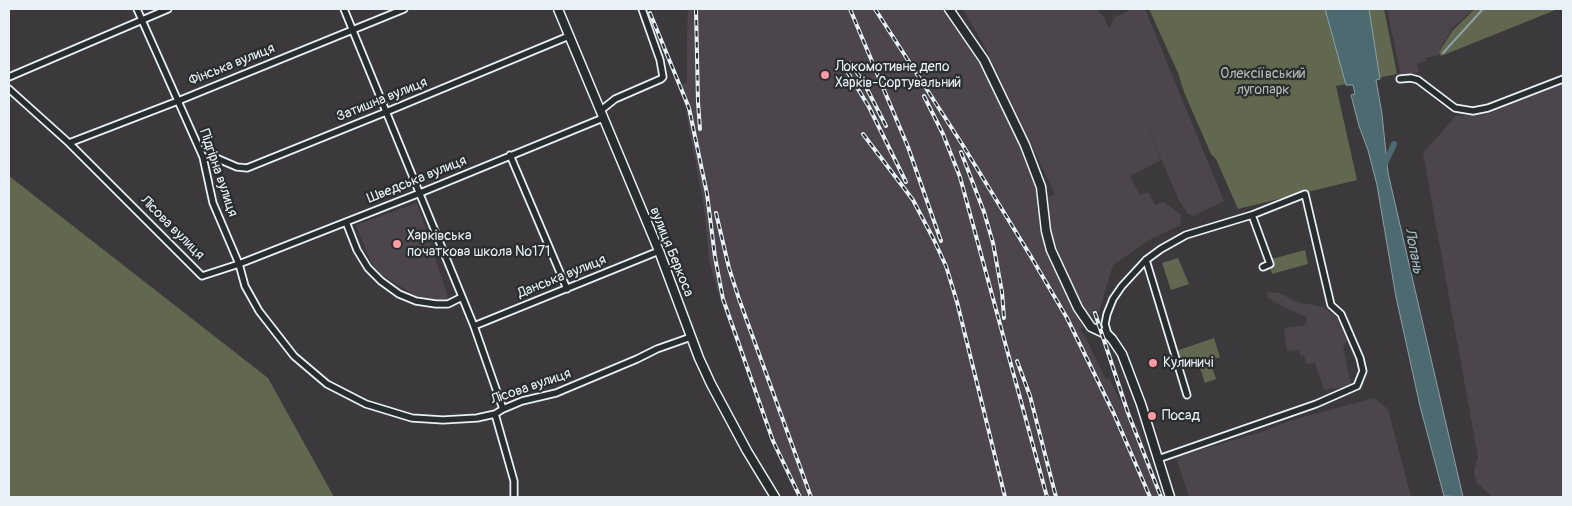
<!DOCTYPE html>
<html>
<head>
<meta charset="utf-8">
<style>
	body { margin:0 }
	#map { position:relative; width:1572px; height:506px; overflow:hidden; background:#3c393d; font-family:Pangolin,sans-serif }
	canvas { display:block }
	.frame { position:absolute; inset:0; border:10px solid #e8f1f8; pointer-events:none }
</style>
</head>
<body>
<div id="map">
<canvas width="1572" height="506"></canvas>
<div class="frame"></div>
</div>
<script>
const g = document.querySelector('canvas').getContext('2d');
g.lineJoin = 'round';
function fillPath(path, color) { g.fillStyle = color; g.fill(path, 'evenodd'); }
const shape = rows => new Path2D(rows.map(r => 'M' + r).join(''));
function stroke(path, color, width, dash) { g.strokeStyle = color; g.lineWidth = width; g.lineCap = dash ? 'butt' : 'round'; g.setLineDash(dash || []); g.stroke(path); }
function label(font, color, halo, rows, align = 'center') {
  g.font = font + ' Pangolin,sans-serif'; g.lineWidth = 4.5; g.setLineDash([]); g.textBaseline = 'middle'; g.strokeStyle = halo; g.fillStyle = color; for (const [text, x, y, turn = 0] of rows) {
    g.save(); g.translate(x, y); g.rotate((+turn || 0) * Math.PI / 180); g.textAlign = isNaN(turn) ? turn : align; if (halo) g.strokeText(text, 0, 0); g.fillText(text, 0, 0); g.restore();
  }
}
fillPath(shape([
	[688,9,944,9,980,63,1024,149,1033,175,1048,255,1083,328,1077,331,1081,331,1085,336,1105,378,1110,380,1126,413,1131,427,1137,426,1163,497,797,497,779,460,718,293,709,260,704,207,681,85,687,82,687,37],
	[963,9,1096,9,1104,17,1109,29,1115,17,1132,9,1145,9,1224,201,1193,216,1187,213,1179,200,1160,156,1125,69,1161,160,1130,176,1140,195,1148,192,1155,205,1164,202,1181,215,1180,225,1149,240,1113,265,1099,311,1088,316,1066,274,1051,233,1046,198,1055,194,985,47],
	[1387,9,1474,9,1452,28,1439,51,1439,55,1426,58,1427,61,1417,63,1419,72,1401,76],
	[1563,84,1563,497,1492,497,1477,483,1474,472,1478,457,1423,153,1456,116,1489,113],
	[417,203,449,300,437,300,416,296,382,275,371,262,356,225],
	[1267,292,1279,293,1297,302,1323,307,1337,318,1347,341,1343,346,1351,386,1324,390,1315,363,1306,364,1304,355,1301,356,1299,350,1287,351,1284,328,1306,325,1307,317,1284,307,1268,298],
	[1374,398,1388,409,1411,497,1189,497,1176,457,1261,432,1289,421]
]), '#4c464c');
fillPath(shape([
	[1149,9,1384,9,1397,74,1336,86,1357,180,1238,209,1216,159,1211,154,1184,92,1178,73],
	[1475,9,1558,9,1441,56,1439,52,1453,30],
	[9,176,268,378,334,497,9,497],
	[1305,250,1308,264,1272,274,1268,260],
	[1178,258,1189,284,1171,290,1162,263],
	[1214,338,1220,357,1182,369,1176,351],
	[1210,361,1216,379,1205,383,1199,365]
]), '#62684f');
const water = shape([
	[1325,9,1369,9,1380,79,1376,80,1382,114,1388,173,1463,497,1444,496,1420,406,1396,297,1377,185,1368,150,1359,126,1351,95,1355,94,1353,85,1346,85,1325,9]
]);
fillPath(water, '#4d6a70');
stroke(water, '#8ba0a6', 1);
stroke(shape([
	[1443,53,1483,9]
]), '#8ba0a6', 2);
stroke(shape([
	[1384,166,1394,144]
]), '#4d6a70', 6);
const street = shape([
	[137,9,203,157,213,203,239,264,420,193,603,118],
	[344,9,474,326,503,409],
	[9,77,168,9],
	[1400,79,1411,78,1418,80,1455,108,1473,111,1488,108,1563,79],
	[9,89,69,143,202,276,239,264,245,286,259,311,294,356,327,384,366,404,412,418,443,420,477,418,495,414,503,409,522,401,556,393,637,359,657,349,691,337],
	[600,111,615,99,661,79,663,77,660,60,642,9],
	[69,143,178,101,404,9],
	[510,155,567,289],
	[203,157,216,158,237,167,247,168,386,112,569,36],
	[1252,215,1270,264,1263,267],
	[346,222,357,250,368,268,381,281,399,294,416,301,436,304,448,304,462,297],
	[1146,260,1187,395],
	[474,326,659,251],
	[1108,335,1105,324,1107,314,1113,299,1122,286,1146,260,1161,249,1186,235,1252,215,1305,194,1331,305,1341,314,1360,358,1363,371,1357,386,1316,404,1158,459],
	[495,414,514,481,514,497]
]);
const secondary = shape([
	[558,9,659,251,699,358,711,384,747,451,775,497],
	[949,9,984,60,1025,145,1041,187,1046,231,1051,250,1078,308,1091,327,1108,335,1112,339,1122,354,1141,404,1170,497]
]);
stroke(street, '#e8f1f8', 9);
stroke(secondary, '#e8f1f8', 11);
stroke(street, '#2a2d2e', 5.5);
stroke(secondary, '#2a2d2e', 8);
const rail = shape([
	[696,9,698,102,700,129],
	[850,9,908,147,941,241],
	[875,9,962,144,1030,255,1067,318,1114,414,1150,497],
	[650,13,689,108,707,194,715,257,723,299,773,441,800,497],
	[842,63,869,107,906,182],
	[851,63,866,87,886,126],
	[924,96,943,134,960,177,1047,497],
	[863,134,913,200,934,240,946,266,957,302,1005,497],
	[961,152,984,212,993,243,1002,292,1004,318],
	[716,213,729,268,739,299,811,497],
	[1095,313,1128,413,1161,497],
	[1017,361,1030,396,1056,497]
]);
stroke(rail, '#e8f1f8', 4);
stroke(rail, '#2a2d2e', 2, [5.5]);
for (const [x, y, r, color] of [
	[825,75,5,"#ff9aa2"],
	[397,244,5,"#ff9aa2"],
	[1153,363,5,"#ff9aa2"],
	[1152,416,5,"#ff9aa2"]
]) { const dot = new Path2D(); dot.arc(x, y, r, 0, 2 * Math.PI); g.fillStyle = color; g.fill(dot); stroke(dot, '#2a2d2e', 2); }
label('14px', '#e8f1f8', '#2a2d2e', [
	["Фінська вулиця",232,65,-22],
	["Затишна вулиця",382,100,-22],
	["Підгірна вулиця",218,173,71],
	["Шведська вулиця",417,180,-22],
	["Лісова вулиця",172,228,45],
	["вулиця Беркоса",671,252,68],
	["Данська вулиця",562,277,-22],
	["Лісова вулиця",531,387,-19]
]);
label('14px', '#e8f1f8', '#2a2d2e', [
	["Локомотивне депо",835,67],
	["Харків-Сортувальний",835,83],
	["Харківська",407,236],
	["початкова школа №171",407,252],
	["Кулиничі",1163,363],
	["Посад",1162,416]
], 'left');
label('14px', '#b2bab4', '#2a2d2e', [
	["Олексіївський",1263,74],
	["лугопарк",1263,90]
]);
label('italic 15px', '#aabbc2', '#2a2d2e', [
	["Лопань",1413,251,79]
]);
</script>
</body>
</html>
